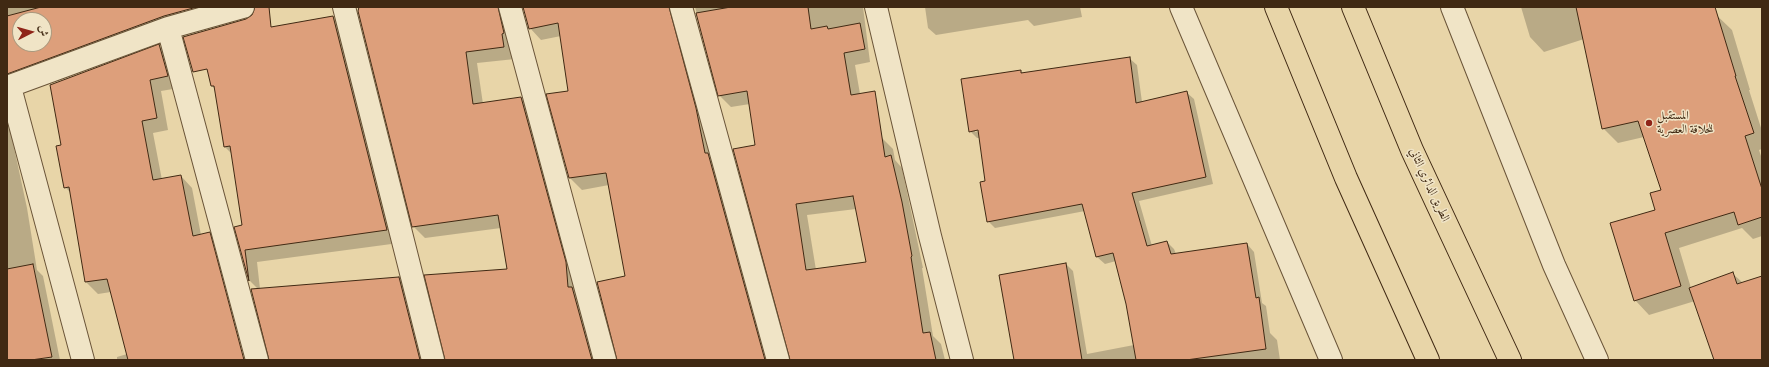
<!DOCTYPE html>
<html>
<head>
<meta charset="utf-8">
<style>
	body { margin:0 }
	#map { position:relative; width:1769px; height:367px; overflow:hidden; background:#e8d5a8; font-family:"IM FELL French Canon",Amiri,serif }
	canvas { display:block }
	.frame { position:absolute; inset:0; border:8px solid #402913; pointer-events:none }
	.north { position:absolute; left:12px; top:12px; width:40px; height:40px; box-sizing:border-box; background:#f0e4c6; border:1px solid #aa997e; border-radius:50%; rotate:84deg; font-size:11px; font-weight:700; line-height:16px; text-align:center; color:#402913 }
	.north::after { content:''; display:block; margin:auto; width:14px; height:18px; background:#8f2418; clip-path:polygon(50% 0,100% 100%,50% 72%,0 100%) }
</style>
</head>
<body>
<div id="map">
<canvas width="1769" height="367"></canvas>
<div class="frame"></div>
<div class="north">ش</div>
</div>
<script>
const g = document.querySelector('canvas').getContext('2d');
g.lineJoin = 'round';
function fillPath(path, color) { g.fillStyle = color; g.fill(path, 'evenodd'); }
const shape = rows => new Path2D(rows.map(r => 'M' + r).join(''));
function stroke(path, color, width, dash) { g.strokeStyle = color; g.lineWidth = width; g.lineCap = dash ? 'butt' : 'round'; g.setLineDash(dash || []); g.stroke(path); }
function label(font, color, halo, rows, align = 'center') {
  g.font = font + ' "IM FELL French Canon",Amiri,serif'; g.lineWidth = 3; g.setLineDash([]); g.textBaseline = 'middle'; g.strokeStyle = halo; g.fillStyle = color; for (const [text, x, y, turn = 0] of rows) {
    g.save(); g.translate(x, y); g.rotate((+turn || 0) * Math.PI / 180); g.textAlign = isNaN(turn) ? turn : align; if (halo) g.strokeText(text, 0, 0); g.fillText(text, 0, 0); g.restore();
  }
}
fillPath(shape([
	[7,7,180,7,184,24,7,88],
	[20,20,44,20,44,44,20,44],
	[359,7,518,7,515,59,477,63,483,104,521,98,533,110,600,360,446,360,508,269,501,228,425,238,413,226],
	[523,7,688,7,773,360,618,360,626,277,609,185,582,190,570,178,570,92,561,36,541,40,530,28],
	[695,7,863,7,870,62,855,65,860,94,881,137,893,149,895,160,902,168,923,268,922,268,933,336,941,344,945,360,791,360,750,104,731,107,719,95],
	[856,209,867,263,816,270,807,215],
	[925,7,1080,7,1082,17,1034,26,1028,20,936,35,928,28],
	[1521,7,1708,7,1732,30,1750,90,1749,90,1762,131,1762,149,1759,150,1762,159,1762,236,1753,239,1742,228,1679,248,1691,288,1732,273,1743,283,1762,277,1762,360,1715,360,1695,301,1649,315,1635,300,1662,190,1644,137,1618,143,1603,128,1584,39,1544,52,1530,37],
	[333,17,346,29,399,243,257,262,260,289,399,278,411,290,428,360,270,360,258,289,250,281,236,228,244,226,232,154,225,147,216,90,212,86],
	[159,46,171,57,179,88,161,91,168,130,153,133,162,180,181,176,192,188,201,235,210,233,221,245,252,360,245,360,214,245,212,245,243,360,117,360,117,357,127,354,111,292,98,294,86,282,71,193,65,187,62,146],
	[1129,58,1137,65,1142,102,1186,92,1194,99,1213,184,1139,201,1152,246,1167,242,1174,249,1176,254,1247,244,1254,252,1262,303,1266,306,1270,333,1277,340,1280,360,1024,360,1066,264,1073,271,1087,354,1134,345,1127,304,1116,261,1105,264,1097,257,1085,211,995,228,988,221,987,182,980,138,977,138,970,131,1020,71,1023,73],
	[975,130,983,130,975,132],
	[7,115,27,208,37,270,43,276,60,360,7,360]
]), '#0003');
const building = shape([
	[41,7,197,7,164,16,7,74,7,16,41,7],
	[20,20,44,20,44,44,20,44,20,20],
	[255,7,269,7,271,27,333,16,387,230,245,250,249,281,234,227,242,225,230,146,224,147,214,86,211,86,207,69,193,72,183,37,246,19,252,15,255,7],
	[359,7,498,7,504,33,502,34,504,47,466,52,473,104,521,97,566,262,568,287,572,287,592,360,445,360,424,275,507,269,498,215,412,227,358,11,359,7],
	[523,7,669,7,696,108,705,153,708,153,765,360,617,360,597,282,625,276,606,173,569,178,546,94,568,91,558,23,529,29,523,7],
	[731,7,808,7,811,29,827,26,828,29,860,23,865,49,844,53,851,95,875,91,885,157,891,155,902,202,912,256,911,257,923,333,930,332,936,360,790,360,733,149,755,145,747,91,718,96,696,13,731,7],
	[853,196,866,262,806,270,796,204,853,196],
	[1576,7,1715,7,1736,76,1735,76,1754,133,1745,136,1762,189,1762,217,1738,225,1734,212,1665,233,1681,286,1634,301,1610,223,1655,210,1650,193,1661,190,1638,121,1602,129,1576,7],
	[159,44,168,76,150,80,157,118,142,121,153,180,181,175,193,236,210,232,244,360,128,360,107,279,85,282,69,187,64,188,56,146,61,145,50,85,159,44],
	[1130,57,1136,103,1187,91,1206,177,1132,193,1147,246,1167,241,1171,254,1247,243,1256,298,1259,297,1266,349,1186,360,1136,360,1126,304,1113,253,1096,257,1082,204,987,222,980,182,985,181,978,130,969,132,961,79,1021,70,1021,73,1130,57],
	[1066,263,1082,360,1014,360,999,275,1066,263],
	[33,264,52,357,31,360,7,360,7,269,33,264],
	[1733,272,1737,284,1762,276,1762,360,1714,360,1689,288,1733,272],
	[399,277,420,360,269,360,251,289,399,277]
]);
fillPath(building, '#dd9f7b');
stroke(building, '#402913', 1);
const street = shape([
	[344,7,433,360],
	[510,7,605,360],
	[681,7,778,360],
	[876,7,930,236,962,360],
	[1181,7,1331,360],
	[1452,7,1554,265,1597,360],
	[168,28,257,360],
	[7,87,168,28,243,7],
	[10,87,83,360]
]);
const highway = shape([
	[1276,7,1346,178,1428,360],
	[1353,7,1412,150,1510,360]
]);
stroke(street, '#6a5438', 24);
stroke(highway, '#402913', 24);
stroke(street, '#f0e4c6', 22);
stroke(highway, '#e8d5a8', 22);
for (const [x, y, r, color] of [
	[1649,123,4,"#8f2418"]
]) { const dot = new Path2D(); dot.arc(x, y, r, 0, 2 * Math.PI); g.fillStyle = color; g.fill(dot); stroke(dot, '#f0e4c6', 1.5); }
label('12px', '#402913', '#f0e4c6', [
	["المستقبل",1657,116],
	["للحلاقة العصرية",1657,130]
], 'left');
label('12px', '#402913', '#f0e4c6', [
	["الطريق الدائري الثاني",1429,185,65]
]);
</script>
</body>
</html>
